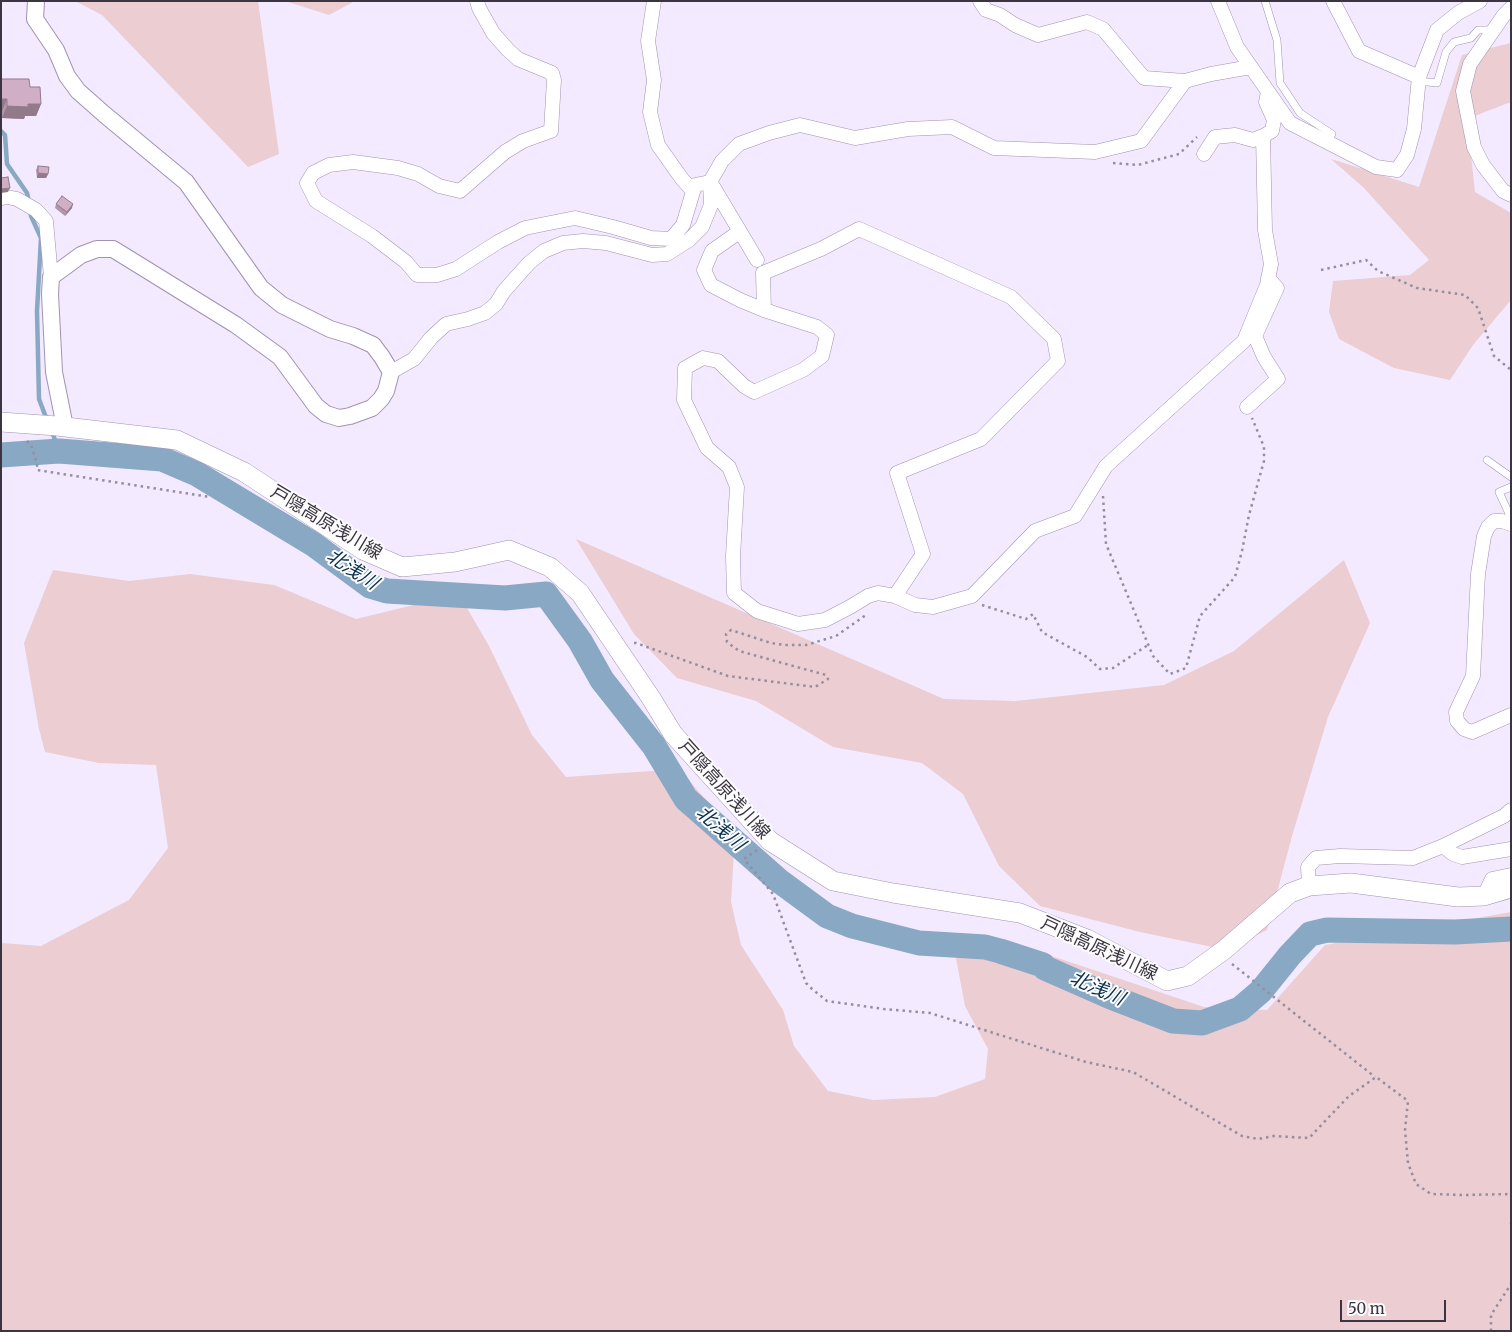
<!DOCTYPE html>
<html>
<head>
<meta charset="utf-8">
<style>
	body { margin:0 }
	#map { position:relative; width:1512px; height:1332px; overflow:hidden; background:#f3eaff; font-family:Merriweather,serif }
	canvas { display:block }
	.frame { position:absolute; inset:0; border:2px solid #3b3542; pointer-events:none }
	.scale { position:absolute; left:1340px; top:1300px; width:106px; height:22px; box-sizing:border-box; border:2px solid #3b3542; border-top:0; padding-left:6px; font-size:15px; line-height:18px; white-space:nowrap; color:#3b3542; -webkit-text-stroke:4px #fcfcfc; paint-order:stroke }
</style>
</head>
<body>
<div id="map">
<canvas width="1512" height="1332"></canvas>
<div class="frame"></div>
<div class="scale">50 m</div>
</div>
<script>
const g = document.querySelector('canvas').getContext('2d');
g.lineJoin = 'round';
function fillPath(path, color) { g.fillStyle = color; g.fill(path, 'evenodd'); }
const shape = rows => new Path2D(rows.map(r => 'M' + r).join(''));
function stroke(path, color, width, dash) { g.strokeStyle = color; g.lineWidth = width; g.lineCap = dash ? 'butt' : 'round'; g.setLineDash(dash || []); g.stroke(path); }
function label(font, color, halo, rows, align = 'center') {
  g.font = font + ' Merriweather,"Noto Sans JP",serif'; g.lineWidth = 4; g.setLineDash([]); g.textBaseline = 'middle'; g.strokeStyle = halo; g.fillStyle = color; for (const [text, x, y, turn = 0] of rows) {
    g.save(); g.translate(x, y); g.rotate((+turn || 0) * Math.PI / 180); g.textAlign = isNaN(turn) ? turn : align; if (halo) g.strokeText(text, 0, 0); g.fillText(text, 0, 0); g.restore();
  }
}
fillPath(shape([
	[75,1,258,1,279,154,248,167,102,15],
	[285,1,355,1,329,15],
	[1511,43,1511,103,1508,103,1467,119,1475,192,1511,213,1511,300,1473,345,1450,380,1394,368,1339,339,1329,312,1333,281,1410,275,1429,260,1364,188,1331,159,1419,187,1462,55],
	[576,539,944,699,1016,701,1164,685,1234,651,1344,560,1370,623,1328,717,1292,836,1267,930,1227,950,1140,932,1040,906,999,866,963,794,922,763,833,747,756,701,677,678,634,634],
	[53,570,129,581,190,574,274,585,356,619,459,594,489,646,532,735,566,777,679,769,735,833,731,902,741,945,783,1010,794,1046,828,1091,873,1100,935,1097,985,1079,988,1049,965,1006,956,958,998,938,1204,1007,1267,1010,1325,945,1511,912,1511,1331,1,1331,1,943,41,946,129,900,168,848,156,765,99,763,45,752,39,729,24,643]
]), '#ebcdd2');
stroke(shape([
	[1,131,5,135,7,164,27,193,29,202],
	[30,209,31,216,41,238,37,311,39,399,47,420],
	[51,429,59,451]
]), '#89a8c4', 4.5);
stroke(shape([
	[1,455,59,451,162,459,197,474,313,544,370,586,387,591,505,598,546,594,580,641,602,680,654,746,686,799,778,880,827,916,852,926,919,943,985,947,1000,951,1043,965,1045,968,1111,997,1173,1021,1202,1023,1240,1009,1261,991,1290,955,1310,934,1327,930,1455,932,1511,929]
]), '#89a8c4', 25);
const service = shape([
	[1265,1,1277,40,1280,83,1300,113,1332,134,1328,142],
	[1418,81,1437,83,1446,52,1454,42,1471,38,1478,30,1492,30],
	[1487,460,1511,477],
	[1511,487,1499,492,1511,518]
]);
const minor = shape([
	[477,1,479,8,493,33,508,50,518,59,552,73,554,80,551,131,523,141,505,152,460,191,439,186,418,174,398,168,353,162,329,165,313,173,307,183,316,201,372,236,406,262,417,275,437,275,456,269,498,242,525,228,575,218,613,227,651,238,671,239,683,225,695,185,710,182],
	[654,1,648,41,654,80,650,112,658,145,682,179,693,191],
	[980,1,986,10,1000,15,1015,25,1038,35,1087,22,1103,29,1144,78,1185,81,1211,74,1251,67],
	[1218,1,1237,47,1290,123,1376,167,1397,170,1407,155,1414,129,1419,77,1437,30,1458,13,1480,1],
	[1333,1,1359,51,1419,77],
	[1511,8,1504,15,1470,64,1463,91,1474,147,1483,165,1503,191,1511,195],
	[1204,154,1215,137,1235,135,1253,140,1263,136],
	[711,183,757,260],
	[1,198,7,197,17,199,36,210,46,221,51,277],
	[739,232,712,251,704,270,711,285,740,300,764,310,817,327,827,335,822,356,803,370,754,392,744,386,718,361,703,358,685,368,684,400,707,448,729,467,737,487,733,556,734,593,757,611,798,624,825,620,850,607,868,596,878,593,895,596],
	[764,310,763,273,821,249,859,229,1011,297,1054,339,1058,361,981,439,897,473,923,554,895,596,915,605,933,607,972,596,1035,531,1075,516,1106,466,1244,341,1267,285,1271,264,1265,230,1263,136,1272,131,1274,120,1266,102,1268,92],
	[391,372,414,359,431,338,446,324,468,319,485,313,496,304,504,291,529,263,544,251,563,243,583,241,606,243,652,255,667,254,689,240,702,227,711,205,710,182,722,161,739,144,769,133,800,125,855,138,908,129,952,127,994,148,1095,152,1141,141,1185,81],
	[1247,407,1278,379,1264,357,1255,336,1277,288,1268,278],
	[1511,524,1502,521,1494,521,1488,527,1484,536,1478,574,1473,676,1456,712,1457,721,1464,729,1472,732,1511,715],
	[1511,810,1504,816,1443,846,1453,854,1462,857,1511,849],
	[1309,886,1308,867,1316,858,1340,856,1413,858,1443,846],
	[1484,896,1492,879,1511,875]
]);
const tertiary = shape([
	[36,1,35,19,56,50,67,76,78,91,104,114,186,182,261,288,282,305,330,329,353,336,373,345,382,357,391,372,386,391,381,399,372,408,350,416,339,418,326,414,316,406,280,357,236,325,113,249,97,249,81,255,51,277,50,294,54,372,65,427]
]);
const secondary = shape([
	[1,422,57,426,177,440,244,472,363,550,402,567,455,562,509,550,550,567,580,593,651,698,673,734,770,841,833,881,893,893,1020,913,1087,939,1167,981,1188,976,1224,950,1290,893,1309,886,1351,883,1458,897,1484,896,1511,888]
]);
stroke(service, '#a192b2', 8);
stroke(minor, '#a192b2', 15);
stroke(tertiary, '#a192b2', 18);
stroke(secondary, '#a192b2', 20);
stroke(shape([
	[1113,163,1138,165,1179,154,1197,137],
	[1321,270,1366,260,1378,271,1417,288,1465,295,1478,308,1494,356,1511,370],
	[27,441,31,445,37,463,37,470,210,497],
	[1103,496,1106,544,1153,656,1170,674,1186,668,1200,616,1235,577,1242,551,1249,515,1264,461,1264,447,1252,418],
	[982,605,1026,619,1033,614,1042,632,1087,657,1100,669,1113,668,1148,645],
	[634,643,636,643,728,676,815,687,828,679,826,675,739,651,727,642,726,634,731,630,771,643,784,645,806,645,836,636,866,615],
	[757,850,744,859,773,894,806,983,812,989,827,1001,884,1009,930,1013,1086,1062,1133,1072,1242,1136,1258,1139,1274,1136,1309,1138,1349,1096,1376,1077,1408,1101,1405,1130,1408,1163,1416,1184,1431,1194,1463,1195,1511,1194],
	[1232,964,1375,1077],
	[1511,1223,1511,1224],
	[1491,1331,1491,1315,1511,1284]
]), '#958e9f', 2.5, [2.5, 4]);
stroke(service, '#fff', 7);
stroke(minor, '#fff', 14);
stroke(tertiary, '#fff', 16);
stroke(secondary, '#fff', 19);
fillPath(shape([
	[1,79,30,87,41,104,36,116,25,116,24,119,2,118,2,111,1,111],
	[38,166,48,174,46,178,37,178,36,170],
	[56,204,72,208,65,216,55,208]
]), '#b396aa');
fillPath(shape([
	[1,99,7,99,2,111,1,111],
	[28,104,41,104,36,116,25,116,24,119,2,118,7,106],
	[38,173,48,174,46,178,37,178],
	[10,188,8,192,1,193,1,189],
	[73,204,72,208,65,216,67,212]
]), '#927a8b');
const building = shape([
	[1,79,29,79,30,87,40,87,41,104,28,104,28,107,7,106,7,99,1,99,1,79],
	[38,166,49,167,48,174,38,173,38,166],
	[8,177,10,188,1,189,1,178,8,177],
	[62,196,73,204,67,212,56,204,62,196]
]);
fillPath(building, '#d0afc6');
stroke(building, '#927a8b', 1);
label('18px', '#3b3542', '#fcfcfc', [
	["戸隠高原浅川線",326,523,31],
	["戸隠高原浅川線",724,790,48],
	["戸隠高原浅川線",1099,949,25]
]);
label('italic 19px', '#09304d', '#fcfcfc', [
	["北浅川",352,570,33],
	["北浅川",720,829,41],
	["北浅川",1097,989,24]
]);
</script>
</body>
</html>
